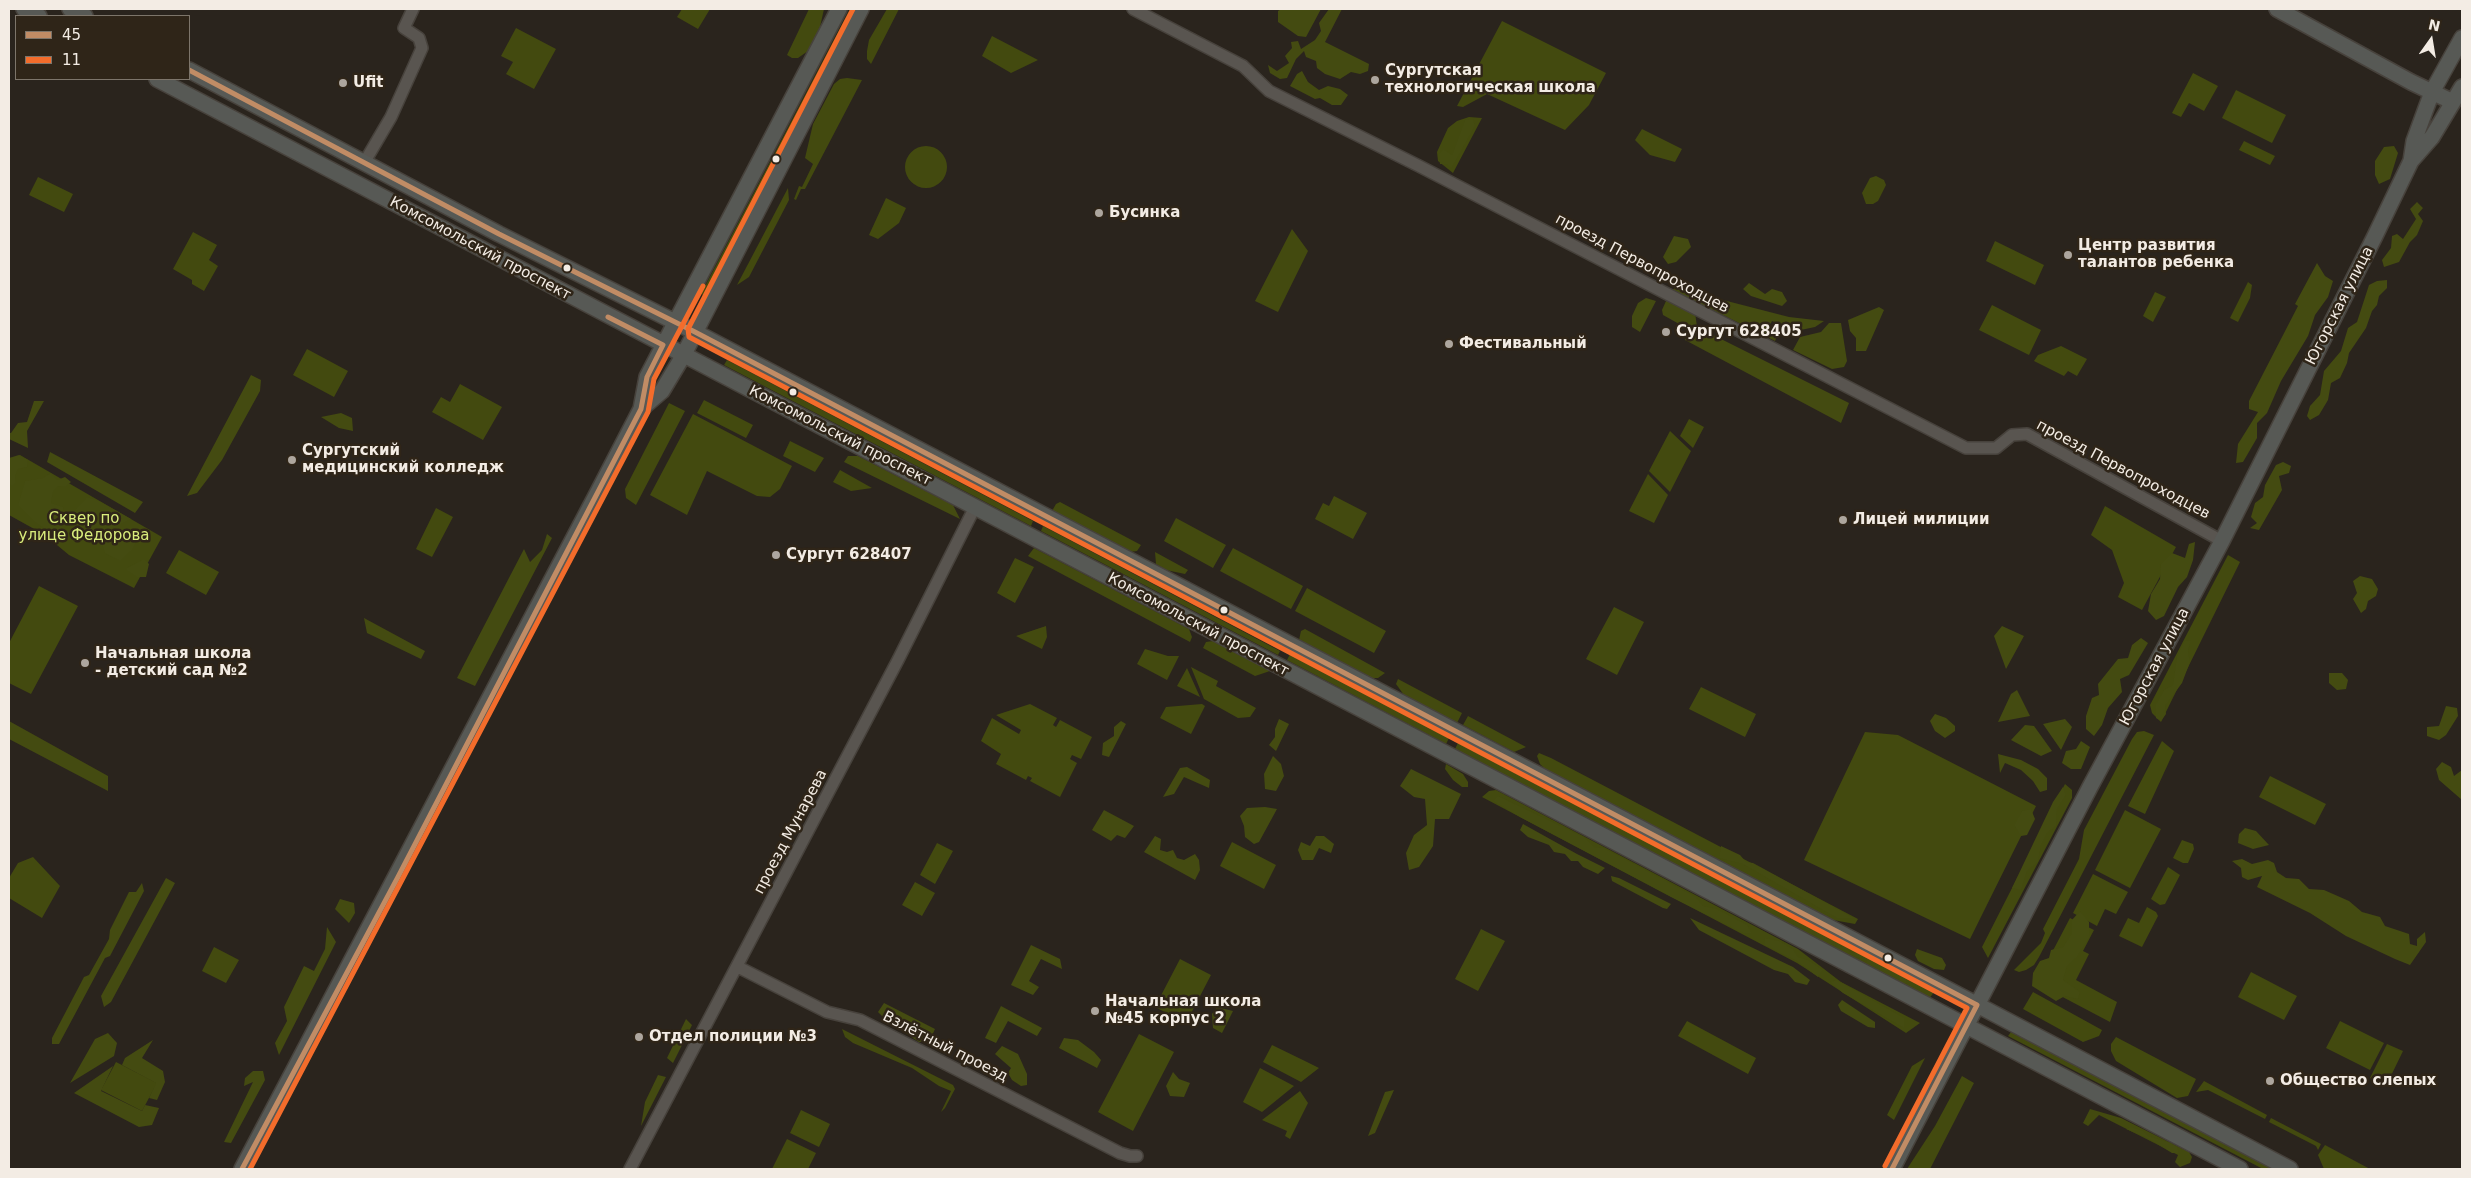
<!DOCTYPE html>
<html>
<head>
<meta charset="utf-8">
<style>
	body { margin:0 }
	#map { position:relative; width:2471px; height:1178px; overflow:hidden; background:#2a241d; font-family:"DejaVu Sans",sans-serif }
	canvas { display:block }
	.frame { position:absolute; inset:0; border:10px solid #f3ece4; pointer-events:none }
	.legend { position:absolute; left:15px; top:15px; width:175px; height:65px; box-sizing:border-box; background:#2f2518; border:1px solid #7d756a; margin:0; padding:6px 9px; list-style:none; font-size:15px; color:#f3ece4 }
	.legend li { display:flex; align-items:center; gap:10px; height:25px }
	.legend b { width:25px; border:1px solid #7d756a }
	.north { position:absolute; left:2406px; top:15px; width:50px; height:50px; -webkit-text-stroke:4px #2f2518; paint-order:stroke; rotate:13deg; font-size:14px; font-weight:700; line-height:20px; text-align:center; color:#f3ece4 }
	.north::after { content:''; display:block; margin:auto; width:18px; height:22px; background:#f3ece4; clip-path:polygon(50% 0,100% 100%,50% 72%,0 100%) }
</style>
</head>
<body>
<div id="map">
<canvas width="2471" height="1178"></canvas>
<div class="frame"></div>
<ul class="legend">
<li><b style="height:6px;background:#c18c65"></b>45</li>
<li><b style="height:6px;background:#f36c2b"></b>11</li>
</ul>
<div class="north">N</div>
</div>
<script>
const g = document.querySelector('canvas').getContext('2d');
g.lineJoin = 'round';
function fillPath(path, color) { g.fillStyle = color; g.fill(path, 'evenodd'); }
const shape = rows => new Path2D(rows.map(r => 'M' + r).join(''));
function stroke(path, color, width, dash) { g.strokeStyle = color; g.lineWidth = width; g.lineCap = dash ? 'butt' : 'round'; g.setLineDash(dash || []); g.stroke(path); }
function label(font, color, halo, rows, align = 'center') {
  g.font = font + ' "DejaVu Sans",sans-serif'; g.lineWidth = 5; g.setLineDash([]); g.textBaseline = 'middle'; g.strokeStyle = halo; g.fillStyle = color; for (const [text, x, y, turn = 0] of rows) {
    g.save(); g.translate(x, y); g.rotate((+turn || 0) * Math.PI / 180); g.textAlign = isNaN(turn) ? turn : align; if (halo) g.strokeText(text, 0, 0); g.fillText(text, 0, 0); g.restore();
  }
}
fillPath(shape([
	[682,9,710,9,698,29,677,17],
	[809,9,824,9,820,27,808,51,798,58,792,58,787,55],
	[850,9,854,9,705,296,701,294],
	[887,9,899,9,871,64,867,59,867,51,869,40],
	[1502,21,1606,73,1589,105,1565,130,1487,94,1463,107,1457,106],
	[516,28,556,49,534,89,506,74,513,62,501,56],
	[992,36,1038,60,1011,73,982,56],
	[2193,73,2218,86,2204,111,2189,103,2181,117,2172,113],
	[847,78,862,80,805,189,801,189,796,200,794,199,799,186,802,187,813,164,805,158,813,124,834,84,840,79],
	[2236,90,2286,115,2272,143,2222,118],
	[1469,117,1482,118,1453,173,1438,161,1437,152,1448,128,1457,121],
	[1642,129,1682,149,1675,162,1650,155,1635,140],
	[2244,141,2275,156,2270,165,2239,150],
	'905 167a21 21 0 1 1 42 0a21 21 0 1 1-42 0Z',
	[1876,176,1884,180,1886,185,1878,201,1873,204,1866,204,1862,193,1870,178],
	[38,177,73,194,64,212,29,195],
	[788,188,789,200,749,277,737,285],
	[886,198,906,208,899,223,878,239,869,235],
	[1292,229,1308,251,1278,312,1255,301],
	[193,232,217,245,209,260,218,266,204,291,192,284,192,280,173,269],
	[1995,241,2044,265,2035,285,1986,261],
	[2248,282,2252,285,2250,298,2238,322,2230,318],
	[2155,292,2166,297,2153,322,2143,316],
	[1992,305,2041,330,2029,355,1979,330],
	[2061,346,2087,359,2077,376,2068,371,2064,376,2034,361,2038,355],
	[307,349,348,371,334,397,293,375],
	[727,360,1033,521,1031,526,724,365],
	[460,384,502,407,483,440,432,412,441,397,450,402],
	[704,400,753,425,746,438,697,413],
	[669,403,685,411,636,505,626,498,625,489],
	[693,414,792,466,780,489,770,497,757,496,707,471,687,515,650,495],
	[1689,419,1704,427,1693,448,1680,436],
	[1670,431,1691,451,1670,492,1649,471],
	[790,441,824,458,815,472,783,456],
	[20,455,162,537,134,588,69,555,45,535,9,515,9,459,11,460],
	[840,470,872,488,851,491,833,482],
	[1648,474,1668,495,1654,523,1629,511],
	[1334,496,1367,513,1353,539,1315,519,1323,503,1329,506],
	[1060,502,1141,545,1137,551,1130,552,1052,511,1056,504],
	[2105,506,2176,547,2142,610,2118,597,2124,583,2112,550,2091,535],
	[436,508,453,517,432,557,416,549],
	[1176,518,1226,545,1213,568,1164,541],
	[1043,526,1280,651,1278,655,1041,531],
	[1034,548,1189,629,1192,637,1190,642,1028,556],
	[1233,548,1303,586,1291,609,1220,571],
	[179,550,219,572,206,595,166,573],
	[1155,552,1188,570,1185,574,1166,570,1156,564],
	[2228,555,2240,562,2161,722,2152,713,2150,705],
	[1015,558,1034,567,1015,603,997,593],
	[39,586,78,606,31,694,9,683,9,643],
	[1307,588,1386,631,1374,653,1295,611],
	[1614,607,1644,622,1617,675,1586,659],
	[1046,626,1047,637,1042,649,1016,636],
	[1305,629,1385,673,1378,678,1372,678,1299,640,1301,631],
	[1213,641,1270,671,1255,676,1203,648,1206,642],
	[1145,649,1168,656,1179,656,1167,680,1137,664],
	[1290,654,1449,738,1446,744,1287,660],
	[1191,667,1218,681,1216,686,1256,708,1250,717,1238,718,1204,699],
	[1187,668,1200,697,1177,686],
	[1398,679,1462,713,1457,723,1404,695,1396,684],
	[1701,687,1756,714,1745,737,1689,709],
	[1030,704,1057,718,1053,725,1056,727,1060,720,1092,737,1081,759,1072,755,1070,759,1077,763,1060,797,1030,781,1032,778,1028,776,1026,780,996,764,1001,754,981,741,992,718,1019,734,1021,730,996,715],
	[1202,704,1205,706,1191,734,1160,718,1166,707],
	[1468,716,1526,747,1514,752,1463,725],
	[2144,731,2154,735,2039,957,2034,965,2026,970,2019,972,2014,970,2041,943,2045,933,2043,929,2079,859,2084,830,2132,739,2137,732],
	[1865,732,1898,735,2036,806,1970,939,1804,860],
	[2162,741,2174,751,2145,814,2128,806],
	[1458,743,1934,992,1929,999,1455,749],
	[1539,753,1551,758,1858,919,1855,924,1833,920,1545,769,1540,764,1537,756],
	[1446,764,1463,774,1468,782,1468,787,1462,787,1453,780,1445,769],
	[2270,776,2326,804,2315,825,2259,797],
	[2065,784,2072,790,2072,798,1988,958,1982,947],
	[1496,790,1798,949,1841,982,1920,1023,1906,1033,1797,963,1482,797,1489,791],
	[2125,810,2161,829,2130,888,2095,870],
	[2182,840,2193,844,2194,849,2188,863,2183,863,2173,858],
	[1232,842,1276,865,1264,889,1220,866],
	[937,843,953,851,935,884,920,875],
	[33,857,60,886,42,918,9,898,9,878,18,863],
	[2168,867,2180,875,2165,904,2160,905,2151,899],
	[2093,874,2128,892,2116,914,2105,909,2097,926,2073,913],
	[915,882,935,893,922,916,902,905],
	[2147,907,2156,912,2158,916,2142,947,2119,936,2128,918,2139,923],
	[2070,918,2094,930,2083,951,2089,954,2076,980,2117,1002,2110,1022,2036,983],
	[1481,929,1505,941,1478,991,1455,979],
	[214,947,239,960,226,983,202,971],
	[1180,959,1211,975,1186,1023,1155,1007],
	[2251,972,2297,996,2284,1020,2238,997],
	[2033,992,2102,1030,2099,1036,2083,1042,2023,1009],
	[1687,1021,1756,1058,1748,1074,1678,1036],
	[2340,1021,2384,1043,2370,1070,2326,1048],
	[842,1029,953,1085,955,1089,945,1108,941,1112,951,1091,939,1086,912,1068,853,1043,845,1037],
	[2011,1032,2273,1169,2263,1169,2008,1036],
	[1139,1034,1174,1052,1133,1131,1098,1112],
	[2116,1037,2196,1079,2188,1096,2177,1098,2116,1061,2111,1051,2111,1044],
	[2387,1044,2403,1051,2386,1086,2370,1078],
	[1272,1045,1307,1062,1319,1068,1301,1082,1263,1062],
	[1925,1058,1894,1120,1887,1115,1912,1066],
	[116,1062,157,1083,142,1111,101,1090],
	[1260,1068,1294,1086,1262,1112,1243,1102],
	[1962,1076,1974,1083,1930,1169,1907,1169,1935,1126],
	[2204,1081,2267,1115,2265,1119,2208,1090,2196,1092],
	[1300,1091,1308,1103,1290,1139,1285,1136,1287,1131,1262,1120],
	[2090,1109,2121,1118,2189,1152,2192,1157,2190,1163,2180,1167,2175,1162,2178,1155,2099,1115,2088,1126,2083,1123],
	[801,1110,830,1124,819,1147,790,1133],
	[2271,1118,2321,1144,2318,1150,2316,1146,2269,1122],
	[787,1139,816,1153,808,1169,772,1169],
	[2325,1145,2370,1169,2324,1169,2318,1155]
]), '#434a0f');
fillPath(shape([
	[1281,9,1321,9,1306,37,1298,36,1278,22,1278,11],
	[1329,9,1342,9,1325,42,1369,64,1368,71,1360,74,1351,72,1340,79,1325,74,1317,68,1316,61,1306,57,1304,51,1296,59,1287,78,1280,79,1270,73,1268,65,1277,71,1289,63,1285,56,1292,48,1291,42,1298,41,1301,49,1315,40,1321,31,1319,23],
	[1302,71,1308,82,1319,90,1328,86,1340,89,1348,95,1341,105,1332,105,1320,98,1315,99,1290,86,1297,74],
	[1473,119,1475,126,1451,169,1447,164,1440,164,1439,154,1443,149,1452,155,1465,120],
	[2394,146,2398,153,2390,179,2379,184,2375,175,2375,161,2384,147],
	[2417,202,2423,208,2418,214,2423,221,2417,235,2410,242,2399,262,2384,267,2382,260,2391,248,2392,236,2397,234,2403,239,2416,219,2410,209],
	[1674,236,1688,239,1691,247,1676,262,1668,264,1663,257],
	[2317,263,2325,276,2333,281,2328,297,2315,315,2308,336,2281,381,2267,413,2257,423,2257,438,2243,462,2236,463,2238,444,2258,412,2249,409,2249,401,2298,306,2295,304],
	[2387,280,2387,288,2379,296,2377,305,2372,311,2366,328,2349,353,2347,363,2340,378,2331,383,2328,400,2319,415,2310,420,2307,416,2310,406,2320,395,2324,371,2341,351,2348,328,2357,322,2369,285,2377,281],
	[1749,283,1765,294,1772,289,1782,292,1787,301,1782,306,1751,296,1743,289],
	[1676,285,1692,292,1789,317,1824,321,1815,327,1796,331,1772,321,1770,325,1779,332,1775,341,1673,290],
	[1646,298,1656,301,1640,332,1632,327,1632,316,1638,303],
	[1672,299,1695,312,1697,327,1849,403,1841,423,1685,340,1690,330,1663,315,1662,310,1666,301],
	[1879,307,1884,310,1866,351,1856,351,1856,338,1850,331,1848,320],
	[1829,323,1841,323,1847,361,1844,367,1832,369,1793,350,1800,337,1821,332],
	[251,375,261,380,260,391,222,460,197,493,187,496],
	[34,401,44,401,27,431,28,448,9,439,9,433,11,433,18,423,27,422],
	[341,413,352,418,353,431,339,428,321,417],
	[50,452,143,502,135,513,47,462],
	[19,455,28,460,27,467,18,469,15,476,16,483,12,486,9,484,9,458],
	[848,456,858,456,953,505,960,519,844,462],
	[2283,462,2291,466,2289,473,2279,476,2282,490,2259,530,2250,528,2257,523,2251,517,2255,503,2263,497,2265,485,2276,465],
	[51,473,57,480,65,477,71,482,65,487,58,486,53,492,51,503,63,507,64,524,57,537,35,522,18,505,25,481,43,478],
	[87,497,99,501,131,519,103,533,85,538,84,524,76,524,76,509],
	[547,534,552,538,475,686,457,678,524,549,530,562,542,550],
	[115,536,137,541,132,550,120,561,105,553,102,544],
	[2195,542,2193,560,2187,577,2178,587,2164,616,2156,620,2148,611,2151,594,2160,579,2161,564,2172,553,2185,558,2189,544],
	[144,559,149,564,146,577,137,577,125,569],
	[2360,576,2372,579,2378,589,2376,596,2368,601,2366,609,2361,613,2353,599,2357,593,2353,581],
	[364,618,425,651,421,659,367,633],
	[2002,626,2024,636,2006,669,1994,636],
	[2141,638,2148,643,2129,675,2120,679,2122,692,2108,708,2102,725,2094,736,2086,729,2086,716,2092,698,2099,695,2098,684,2118,659,2128,658,2132,645],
	[2185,640,2191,641,2188,651,2190,662,2182,683,2165,706,2166,714,2161,721,2156,718,2156,704,2164,690,2173,685,2177,656],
	[2329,673,2342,673,2348,680,2346,689,2337,690,2329,683],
	[2017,690,2030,716,1998,722,2011,694],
	[2446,706,2457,708,2458,716,2446,735,2439,740,2427,736,2427,727,2439,726],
	[1935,714,1946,718,1955,726,1955,731,1945,738,1935,731,1930,721],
	[1279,719,1289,724,1276,751,1269,745,1275,737,1275,729],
	[2065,719,2072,727,2061,750,2043,724],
	[9,721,108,776,108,791,9,739],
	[1121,721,1126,724,1109,757,1102,755,1103,743,1114,736,1114,727],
	[2025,725,2034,726,2052,751,2041,756,2011,740],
	[2081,741,2090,747,2081,769,2071,769,2062,763,2066,751,2076,749],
	[1998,754,2021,760,2038,769,2047,778,2047,790,2040,792,2033,781,2021,770,2005,763,2000,773],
	[1273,756,1281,764,1284,776,1276,791,1265,789,1264,774],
	[2442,762,2451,767,2454,776,2462,770,2462,800,2439,780,2436,769],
	[1187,767,1210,780,1209,788,1184,777,1174,794,1163,797,1180,768],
	[1411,769,1461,794,1449,819,1435,819,1433,846,1419,867,1409,870,1406,853,1414,835,1427,825,1425,799,1414,797,1400,786],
	[2063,787,2066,795,2057,809,2056,826,2047,833,2041,845,2038,862,2027,871,2021,890,2012,888,2053,802],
	[1498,796,1584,837,1594,847,1604,848,1696,897,1703,906,1717,909,1747,925,1752,933,1743,933,1671,897,1520,817,1493,801],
	[1265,807,1277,809,1259,842,1254,844,1245,837,1244,826,1240,816,1247,808],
	[2031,809,2035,819,2027,835,2021,836,2014,825,2022,811],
	[1104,810,1134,826,1125,838,1117,835,1111,841,1092,830],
	[1523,824,1577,854,1605,868,1598,874,1583,867,1578,861,1571,861,1565,854,1554,852,1549,845,1528,837,1520,830],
	[2245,828,2256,831,2269,845,2253,849,2238,843,2239,834],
	[1155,836,1161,839,1160,850,1167,852,1173,850,1177,858,1184,860,1195,854,1199,860,1200,870,1195,880,1144,852],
	[1316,836,1324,836,1334,844,1331,853,1319,848,1313,860,1302,860,1298,850,1301,842,1310,846],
	[1721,846,1740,855,1746,862,1753,863,1854,918,1837,918,1743,864,1719,858],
	[2242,859,2252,864,2268,860,2274,863,2277,872,2286,878,2299,879,2309,889,2324,890,2349,901,2362,912,2380,917,2385,926,2409,934,2410,944,2417,946,2417,939,2425,932,2426,942,2410,965,2395,959,2346,936,2310,913,2257,887,2262,876,2248,880,2242,877,2241,868,2232,861],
	[1611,876,1619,878,1671,904,1667,909,1663,908,1612,881],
	[166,878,175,883,111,1002,104,1007,101,996],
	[142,883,144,891,110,956,105,958,59,1044,52,1044,52,1038,84,977,89,975,109,939,110,930,129,892,136,892],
	[340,899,354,903,355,913,349,923,335,909],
	[2080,911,2089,922,2089,938,2077,957,2067,966,2063,980,2080,992,2078,999,2065,996,2056,1001,2032,986,2033,973,2040,961,2049,958,2051,950,2063,947,2072,933,2072,920],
	[1690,918,1793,967,1810,980,1807,985,1795,982,1788,974,1774,970,1699,930],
	[1806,926,1824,932,1839,941,1841,947,1847,946,1850,953,1858,953,1862,957,1851,959,1837,949,1803,933],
	[327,927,336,942,279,1055,275,1043,287,1021,284,1007,304,966,314,971,325,949],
	[1765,938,1779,941,1793,949,1798,957,1808,960,1823,970,1818,977,1795,960,1764,945],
	[1031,945,1060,959,1062,969,1041,959,1029,981,1039,987,1033,995,1011,985],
	[1917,949,1942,958,1946,965,1944,970,1934,969,1918,961,1915,955],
	[1867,957,1882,967,1893,969,1905,976,1907,983,1898,984,1882,971,1873,970,1866,963],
	[1837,980,1904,1018,1904,1028,1843,993,1830,982],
	[1842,1000,1875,1022,1875,1028,1868,1027,1841,1011,1838,1005],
	[884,1003,935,1029,930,1040,919,1042,886,1020,878,1012],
	[1001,1006,1042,1028,1037,1036,1008,1021,996,1043,985,1038],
	[1217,1007,1233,1011,1222,1033,1213,1028,1212,1014],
	[686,1019,692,1025,673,1063,667,1058],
	[108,1033,117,1043,114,1056,70,1083,95,1039],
	[1064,1038,1078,1040,1094,1052,1101,1060,1097,1068,1059,1048],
	[153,1040,142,1058,163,1071,165,1082,157,1100,149,1098,156,1083,122,1065,125,1058],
	[1002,1046,1018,1054,1027,1074,1027,1085,1021,1086,1012,1080,1008,1073,1011,1068,995,1054],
	[113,1066,101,1091,142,1111,145,1105,159,1108,152,1125,139,1127,74,1093],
	[253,1071,263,1071,265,1080,231,1143,224,1142,253,1082,244,1086,245,1078],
	[1173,1072,1179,1079,1190,1083,1184,1097,1170,1096,1166,1086],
	[658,1075,666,1077,641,1126,645,1102],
	[1394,1090,1375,1133,1368,1136,1385,1092],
	[2131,1127,2143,1131,2148,1136,2171,1143,2177,1147,2179,1153,2172,1153,2149,1139,2126,1129]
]), '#444b11');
const minor = shape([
	[1133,9,1243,66,1269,91,1419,166,1966,448,1996,448,2012,435,2027,434,2222,541],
	[364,163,391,117,422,48,419,38,404,28,413,9],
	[738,967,827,1012,860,1020,1120,1153,1130,1156,1137,1156],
	[630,1169,898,660,975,507]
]);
const secondary = shape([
	[24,9,39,16],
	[70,9,85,16],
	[2277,9,2411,82,2453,102],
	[189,70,499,234,695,332,2290,1169],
	[157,79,2240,1169],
	[2411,161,2432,137,2462,87],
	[641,409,662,391,683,356,861,9],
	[242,1169,599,490,641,409,647,377,839,9],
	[1892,1169,2090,787,2222,541,2375,236,2411,161,2414,141,2432,92,2462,38]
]);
stroke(minor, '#47423c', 14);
stroke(secondary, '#47423c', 18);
stroke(minor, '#595550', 11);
stroke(secondary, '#575955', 15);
stroke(shape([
	[189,70,499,234,695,332,1977,1005,1892,1169],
	[242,1169,398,877,641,409,647,377,663,345,608,317]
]), '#c18c65', 5);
stroke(shape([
	[853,9,688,329,689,337,1967,1008,1885,1166],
	[250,1169,648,412,654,379,703,286]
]), '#f36c2b', 5);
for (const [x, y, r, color] of [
	[1375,80,5,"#ada69e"],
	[343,83,5,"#ada69e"],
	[776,159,4.5,"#f3ece4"],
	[1099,213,5,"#ada69e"],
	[2068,255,5,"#ada69e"],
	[567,268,4.5,"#f3ece4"],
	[1666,332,5,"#ada69e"],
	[1449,344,5,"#ada69e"],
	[793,392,4.5,"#f3ece4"],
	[292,460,5,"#ada69e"],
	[1843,520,5,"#ada69e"],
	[776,555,5,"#ada69e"],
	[1224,610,4.5,"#f3ece4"],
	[85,663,5,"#ada69e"],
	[1888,958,4.5,"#f3ece4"],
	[1095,1011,5,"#ada69e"],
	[639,1037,5,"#ada69e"],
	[2270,1081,5,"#ada69e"]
]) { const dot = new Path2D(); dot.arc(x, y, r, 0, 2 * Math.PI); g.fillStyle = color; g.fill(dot); stroke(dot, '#2f2518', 2); }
label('bold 15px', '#f3ece4', '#2f2518', [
	["Сургутская",1385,71],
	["технологическая школа",1385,88],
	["Ufit",353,83],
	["Бусинка",1109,213],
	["Центр развития",2078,246],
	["талантов ребенка",2078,263],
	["Сургут 628405",1676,332],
	["Фестивальный",1459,344],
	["Сургутский",302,451],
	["медицинский колледж",302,468],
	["Лицей милиции",1853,520],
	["Сургут 628407",786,555],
	["Начальная школа",95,654],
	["- детский сад №2",95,671],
	["Начальная школа",1105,1002],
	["№45 корпус 2",1105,1019],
	["Отдел полиции №3",649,1037],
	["Общество слепых",2280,1081]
], 'left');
label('15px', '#f3ece4', '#2f2518', [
	["Комсомольский проспект",480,249,28],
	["проезд Первопроходцев",1642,264,28],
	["Югорская улица",2340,306,-63],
	["Комсомольский проспект",840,436,27],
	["проезд Первопроходцев",2123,470,28],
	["Комсомольский проспект",1198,625,28],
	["Югорская улица",2155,667,-62],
	["проезд Мунарева",791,832,-62],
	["Взлётный проезд",945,1047,27]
]);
label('15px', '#d9ec7c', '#2f2518', [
	["Сквер по",84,519],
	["улице Федорова",84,536]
]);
</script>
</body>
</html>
